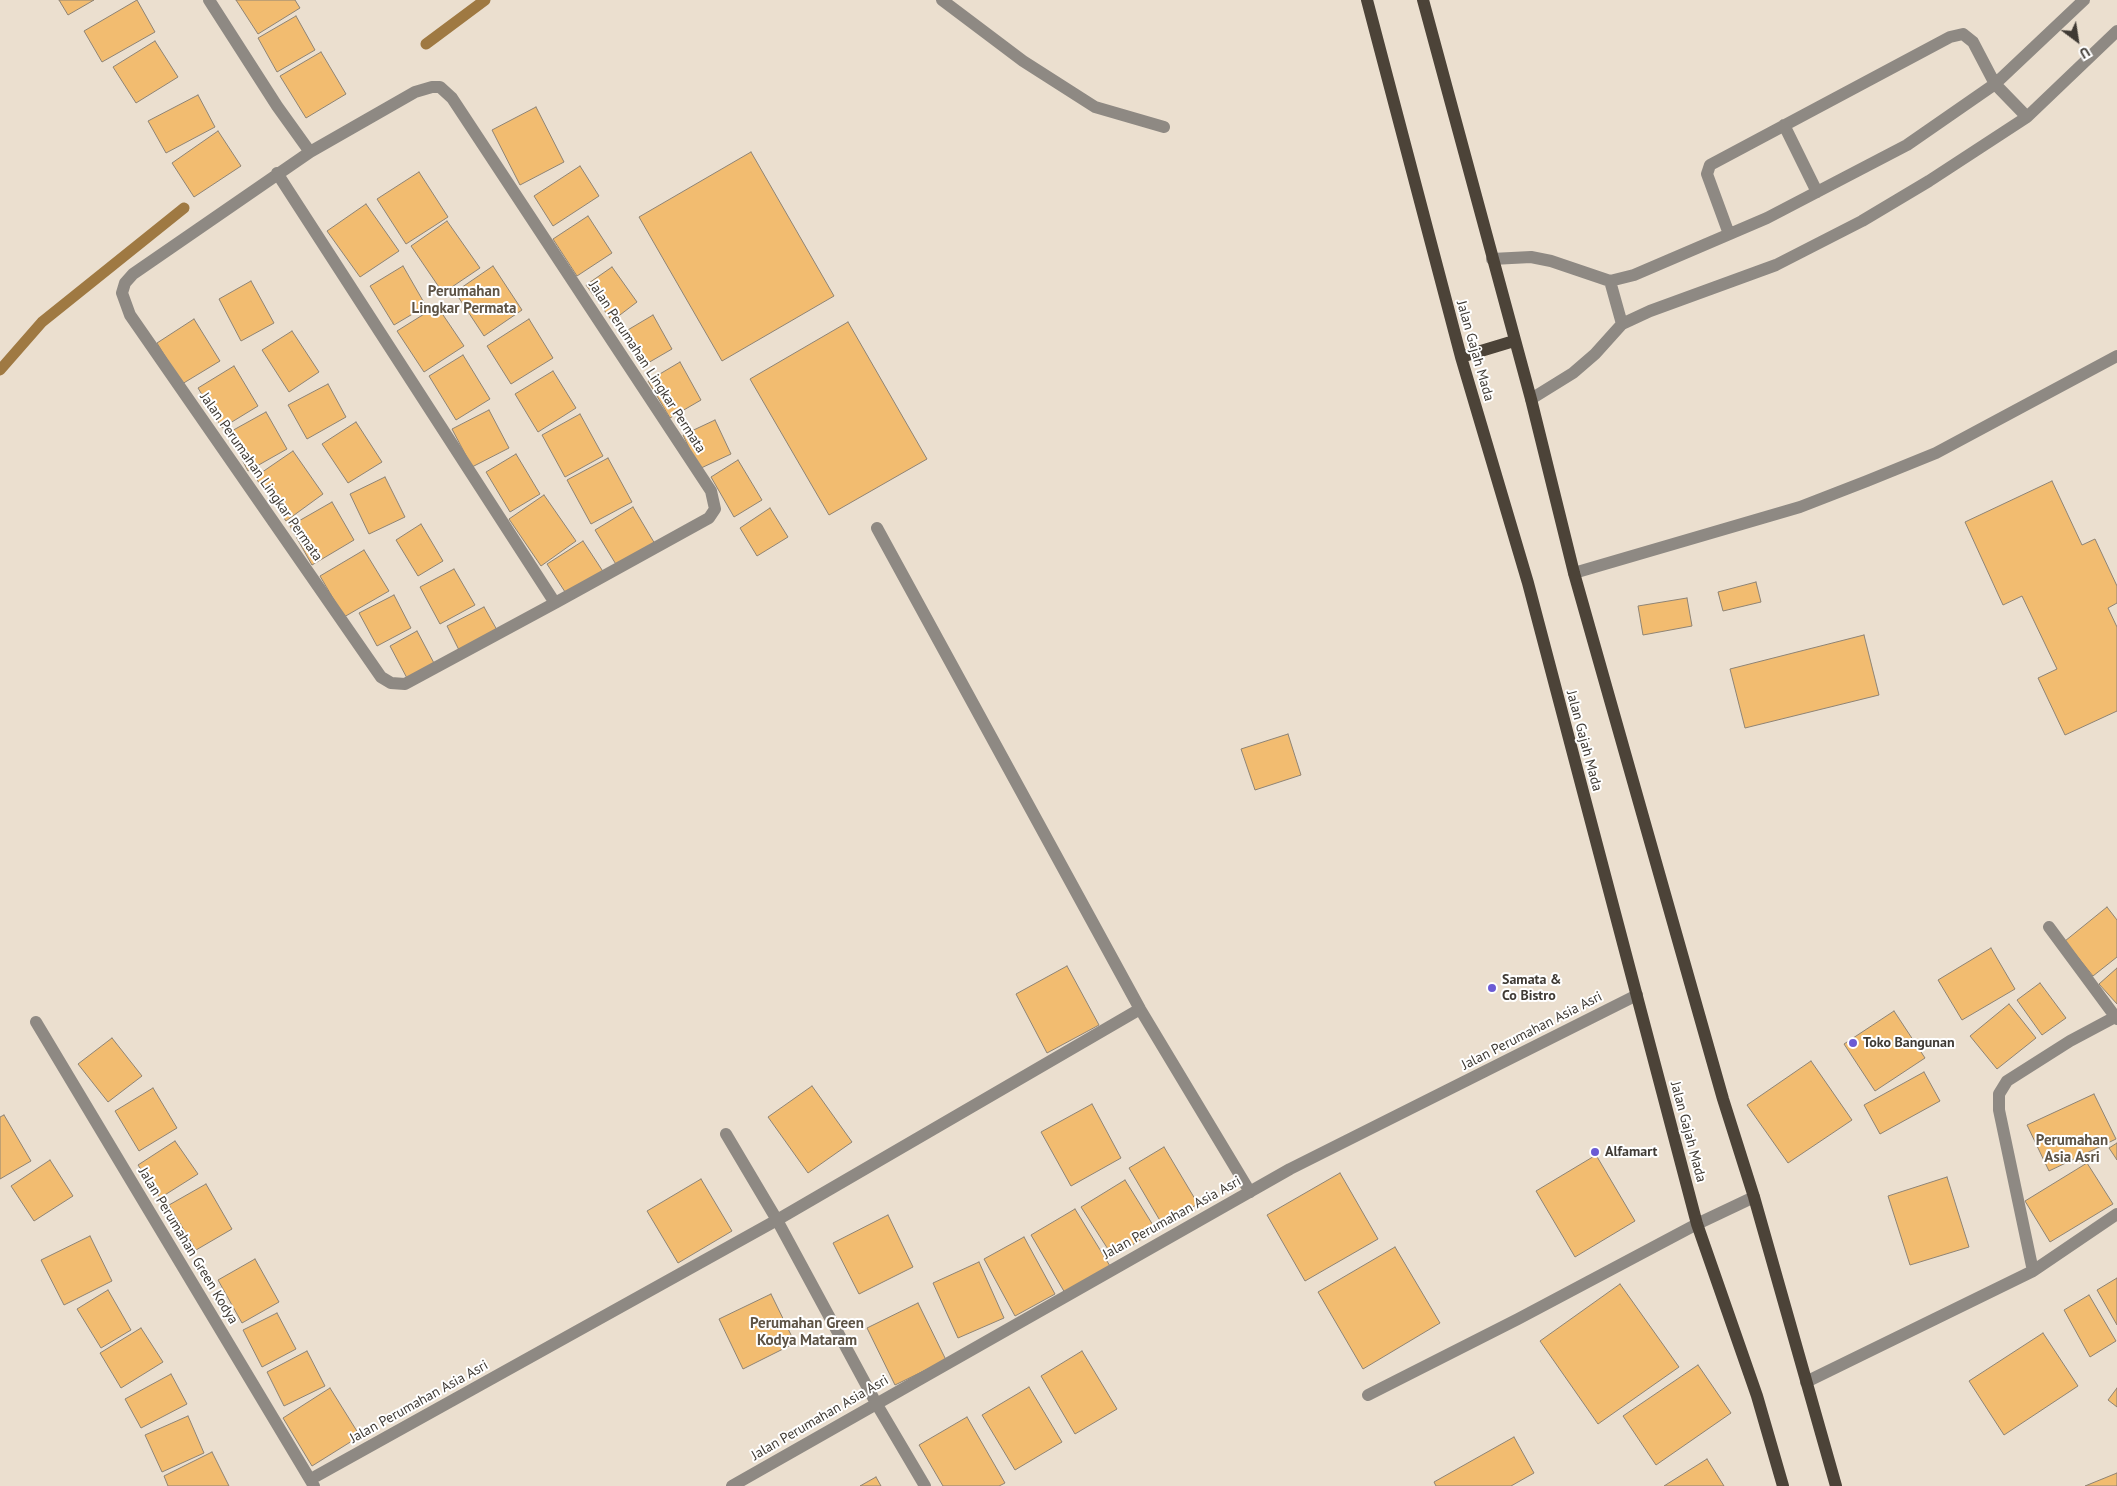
<!DOCTYPE html>
<html>
<head>
<meta charset="utf-8">
<style>
	body { margin:0 }
	#map { position:relative; width:2117px; height:1486px; overflow:hidden; background:#ebdfcf; font-family:"PT Sans",sans-serif }
	canvas { display:block }
	.north { position:absolute; left:2052px; top:15px; width:50px; height:50px; -webkit-text-stroke:4px #fff; paint-order:stroke; rotate:149deg; font-size:14px; font-weight:700; line-height:20px; text-align:center; color:#3f3a34 }
	.north::after { content:''; display:block; margin:auto; width:18px; height:22px; background:#3f3a34; clip-path:polygon(50% 0,100% 100%,50% 72%,0 100%) }
</style>
</head>
<body>
<div id="map">
<canvas width="2117" height="1486"></canvas>
<div class="north">U</div>
</div>
<script>
const g = document.querySelector('canvas').getContext('2d');
g.lineJoin = 'round';
const shape = rows => new Path2D(rows.map(r => 'M' + r).join(''));
function stroke(path, color, width, dash) { g.strokeStyle = color; g.lineWidth = width; g.lineCap = dash ? 'butt' : 'round'; g.setLineDash(dash || []); g.stroke(path); }
function fillPath(path, color) { g.fillStyle = color; g.fill(path, 'evenodd'); }
function label(font, color, halo, rows, align = 'center') {
  g.font = font + ' "PT Sans",sans-serif'; g.lineWidth = 4; g.setLineDash([]); g.textBaseline = 'middle'; g.strokeStyle = halo; g.fillStyle = color; for (const [text, x, y, turn = 0] of rows) {
    g.save(); g.translate(x, y); g.rotate((+turn || 0) * Math.PI / 180); g.textAlign = isNaN(turn) ? turn : align; if (halo) g.strokeText(text, 0, 0); g.fillText(text, 0, 0); g.restore();
  }
}
stroke(shape([
	[426,44,485,0],
	[0,370,42,322,184,208]
]), '#9f7942', 11);
const building = shape([
	[59,0,94,0,68,15,59,0],
	[137,0,155,32,102,62,84,31,137,0],
	[236,0,295,0,300,8,258,34,236,0],
	[296,16,315,50,277,72,258,38,296,16],
	[155,41,178,77,136,103,113,67,155,41],
	[321,52,346,94,306,118,280,76,321,52],
	[198,95,215,127,166,153,148,121,198,95],
	[536,107,564,162,520,185,492,130,536,107],
	[218,131,241,166,194,197,172,163,218,131],
	[751,152,834,296,722,361,639,217,751,152],
	[580,166,599,196,553,226,534,196,580,166],
	[419,172,448,217,406,244,377,199,419,172],
	[366,204,399,251,360,277,327,231,366,204],
	[588,216,612,253,577,276,553,239,588,216],
	[447,221,480,268,443,293,411,246,447,221],
	[403,266,426,306,394,325,370,286,403,266],
	[493,266,522,310,484,336,455,292,493,266],
	[612,267,637,302,612,321,586,285,612,267],
	[251,281,274,323,241,341,219,299,251,281],
	[437,306,464,346,424,372,397,331,437,306],
	[653,315,672,349,641,367,621,334,653,315],
	[194,319,220,361,182,384,157,343,194,319],
	[529,319,553,358,511,384,487,346,529,319],
	[848,322,927,459,829,515,750,379,848,322],
	[292,331,319,372,289,392,262,350,292,331],
	[463,355,490,399,456,420,429,376,463,355],
	[680,362,701,400,670,418,648,381,680,362],
	[234,366,258,406,222,428,198,388,234,366],
	[553,371,576,408,538,432,515,394,553,371],
	[328,384,346,417,307,439,288,405,328,384],
	[489,410,509,448,472,467,452,429,489,410],
	[266,412,287,449,248,471,228,433,266,412],
	[580,414,603,456,565,477,542,435,580,414],
	[715,420,731,454,699,469,683,435,715,420],
	[356,422,382,462,348,483,322,444,356,422],
	[293,451,323,494,286,521,255,477,293,451],
	[516,454,540,494,510,512,486,472,516,454],
	[608,458,632,502,591,524,567,480,608,458],
	[738,460,762,500,734,517,711,477,738,460],
	[385,477,405,517,369,534,350,494,385,477],
	[2052,481,2082,545,2095,539,2117,586,2117,603,2108,608,2117,627,2117,711,2065,735,2038,678,2057,669,2022,596,2003,605,1965,522,2052,481],
	[544,495,576,541,541,566,509,519,544,495],
	[332,502,354,540,312,565,290,526,332,502],
	[633,507,655,544,617,566,595,530,633,507],
	[770,508,788,537,757,556,740,528,770,508],
	[421,524,443,561,418,576,396,540,421,524],
	[583,541,604,573,567,595,547,564,583,541],
	[364,550,389,591,344,617,320,576,364,550],
	[454,569,475,605,440,624,420,587,454,569],
	[1756,582,1761,602,1723,611,1718,592,1756,582],
	[394,595,411,628,377,646,359,613,394,595],
	[1687,598,1692,626,1643,635,1638,606,1687,598],
	[484,607,497,630,459,650,447,626,484,607],
	[417,631,435,665,408,680,390,646,417,631],
	[1864,635,1879,695,1745,728,1730,669,1864,635],
	[1288,734,1301,775,1255,790,1241,749,1288,734],
	[2107,907,2117,920,2117,957,2093,976,2065,941,2107,907],
	[1991,948,2015,989,1962,1020,1938,980,1991,948],
	[1067,966,1099,1025,1047,1053,1016,994,1067,966],
	[2117,968,2117,1004,2099,984,2117,968],
	[2040,983,2066,1018,2042,1035,2017,1000,2040,983],
	[2009,1004,2036,1038,1997,1069,1970,1036,2009,1004],
	[1894,1011,1925,1058,1875,1091,1844,1044,1894,1011],
	[112,1038,142,1076,108,1102,78,1064,112,1038],
	[1811,1061,1852,1120,1788,1163,1747,1105,1811,1061],
	[1924,1072,1940,1101,1880,1134,1864,1105,1924,1072],
	[812,1086,852,1142,808,1173,768,1117,812,1086],
	[153,1088,177,1128,139,1151,115,1111,153,1088],
	[2094,1094,2116,1139,2049,1171,2027,1125,2094,1094],
	[1092,1104,1121,1158,1071,1186,1041,1132,1092,1104],
	[4,1115,31,1161,0,1179,0,1117,4,1115],
	[175,1141,198,1174,160,1198,138,1165,175,1141],
	[2117,1143,2117,1160,2109,1148,2117,1143],
	[1164,1147,1198,1204,1162,1224,1129,1168,1164,1147],
	[1596,1155,1635,1221,1575,1257,1536,1191,1596,1155],
	[50,1160,73,1196,34,1221,11,1186,50,1160],
	[2087,1163,2113,1204,2050,1242,2025,1201,2087,1163],
	[1340,1173,1378,1239,1305,1281,1267,1215,1340,1173],
	[1947,1177,1969,1247,1910,1265,1888,1196,1947,1177],
	[701,1179,732,1231,678,1263,647,1211,701,1179],
	[1125,1180,1156,1230,1113,1257,1081,1207,1125,1180],
	[206,1184,232,1229,196,1250,169,1205,206,1184],
	[1075,1209,1110,1266,1065,1293,1031,1235,1075,1209],
	[888,1215,913,1267,859,1294,833,1243,888,1215],
	[90,1236,112,1281,64,1305,41,1260,90,1236],
	[1024,1237,1055,1294,1015,1316,984,1259,1024,1237],
	[1395,1247,1440,1323,1363,1369,1318,1292,1395,1247],
	[255,1259,279,1302,242,1323,218,1280,255,1259],
	[979,1262,1004,1318,958,1338,933,1283,979,1262],
	[2117,1278,2117,1325,2097,1290,2117,1278],
	[1620,1284,1679,1367,1598,1424,1540,1341,1620,1284],
	[108,1290,131,1330,101,1348,77,1309,108,1290],
	[771,1294,795,1343,743,1369,719,1319,771,1294],
	[2089,1295,2116,1341,2090,1357,2064,1310,2089,1295],
	[918,1303,946,1360,895,1385,867,1328,918,1303],
	[277,1313,296,1349,262,1367,243,1330,277,1313],
	[141,1328,163,1362,121,1388,100,1353,141,1328],
	[2043,1333,2078,1386,2004,1435,1969,1381,2043,1333],
	[307,1351,325,1386,284,1406,267,1372,307,1351],
	[1082,1351,1117,1409,1075,1434,1041,1376,1082,1351],
	[1698,1365,1731,1413,1656,1465,1623,1416,1698,1365],
	[171,1374,187,1404,141,1428,125,1399,171,1374],
	[1029,1387,1062,1442,1015,1470,982,1415,1029,1387],
	[330,1388,360,1436,312,1466,283,1418,330,1388],
	[2117,1388,2117,1407,2108,1400,2117,1388],
	[188,1416,204,1453,162,1472,145,1435,188,1416],
	[967,1417,1005,1483,999,1486,943,1486,919,1445,967,1417],
	[1514,1437,1534,1473,1511,1486,1436,1486,1434,1482,1514,1437],
	[212,1452,229,1486,168,1486,164,1476,212,1452],
	[1707,1459,1724,1486,1664,1486,1707,1459],
	[2117,1473,2117,1486,2085,1486,2117,1473],
	[876,1477,881,1486,860,1486,876,1477]
]);
fillPath(building, '#f2bc70');
stroke(building, '#8e8374', 1);
stroke(shape([
	[209,0,277,106,310,152,133,274,125,283,122,293,130,315,381,677,391,683,405,684,555,603],
	[942,0,1023,61,1095,107,1164,127],
	[1784,125,1817,192],
	[277,173,555,603,709,518,715,509,711,491,452,98,440,87,432,87,415,92,310,152],
	[1729,234,1707,174,1710,165,1950,37,1963,34,1973,42,1995,84,2027,117],
	[1492,259,1531,257,1551,261,1610,281,1622,324,1595,354,1573,373,1531,399],
	[1610,281,1634,275,1767,218,1907,145,1995,84,2084,0],
	[1622,324,1650,311,1776,265,1862,221,1929,181,2027,117,2117,31],
	[877,528,1140,1009,1250,1192],
	[1574,573,1800,507,1867,481,1936,453,2117,356],
	[2049,927,2117,1019],
	[36,1022,314,1486],
	[726,1134,777,1220,876,1403,925,1486],
	[2033,1271,1999,1110,1999,1094,2007,1081,2070,1041,2115,1017],
	[1806,1382,2033,1271,2117,1214],
	[1368,1395,1518,1319,1697,1224,1754,1197],
	[311,1479,777,1220,1140,1009],
	[732,1486,1290,1169,1637,995]
]), '#8e8983', 12);
stroke(shape([
	[1367,0,1461,357,1528,583,1697,1224,1757,1396,1783,1486],
	[1423,0,1531,399,1574,573,1723,1099,1754,1197,1836,1486],
	[1461,357,1514,341]
]), '#4c4338', 12);
for (const [x, y, r, color] of [
	[1492,988,5,"#6b5bd4"],
	[1853,1043,5,"#6b5bd4"],
	[1595,1152,5,"#6b5bd4"]
]) { const dot = new Path2D(); dot.arc(x, y, r, 0, 2 * Math.PI); g.fillStyle = color; g.fill(dot); stroke(dot, '#fff', 2); }
label('14px', '#3f3a34', '#fff', [
	["Jalan Gajah Mada",1475,351,74],
	["Jalan Perumahan Lingkar Permata",647,367,57],
	["Jalan Perumahan Lingkar Permata",261,477,55],
	["Jalan Gajah Mada",1584,741,75],
	["Jalan Perumahan Asia Asri",1532,1031,-27],
	["Jalan Gajah Mada",1688,1132,75],
	["Jalan Perumahan Asia Asri",1172,1218,-29],
	["Jalan Perumahan Green Kodya",188,1246,59],
	["Jalan Perumahan Asia Asri",419,1402,-29],
	["Jalan Perumahan Asia Asri",820,1418,-30]
]);
label('bold 14px', '#3f3a34', '#fff', [
	["Samata &",1502,980],
	["Co Bistro",1502,996],
	["Toko Bangunan",1863,1043],
	["Alfamart",1605,1152]
], 'left');
label('bold 15px', '#5d5345', '#fff', [
	["Perumahan",464,292],
	["Lingkar Permata",464,309],
	["Perumahan",2072,1141],
	["Asia Asri",2072,1158],
	["Perumahan Green",807,1324],
	["Kodya Mataram",807,1341]
]);
</script>
</body>
</html>
